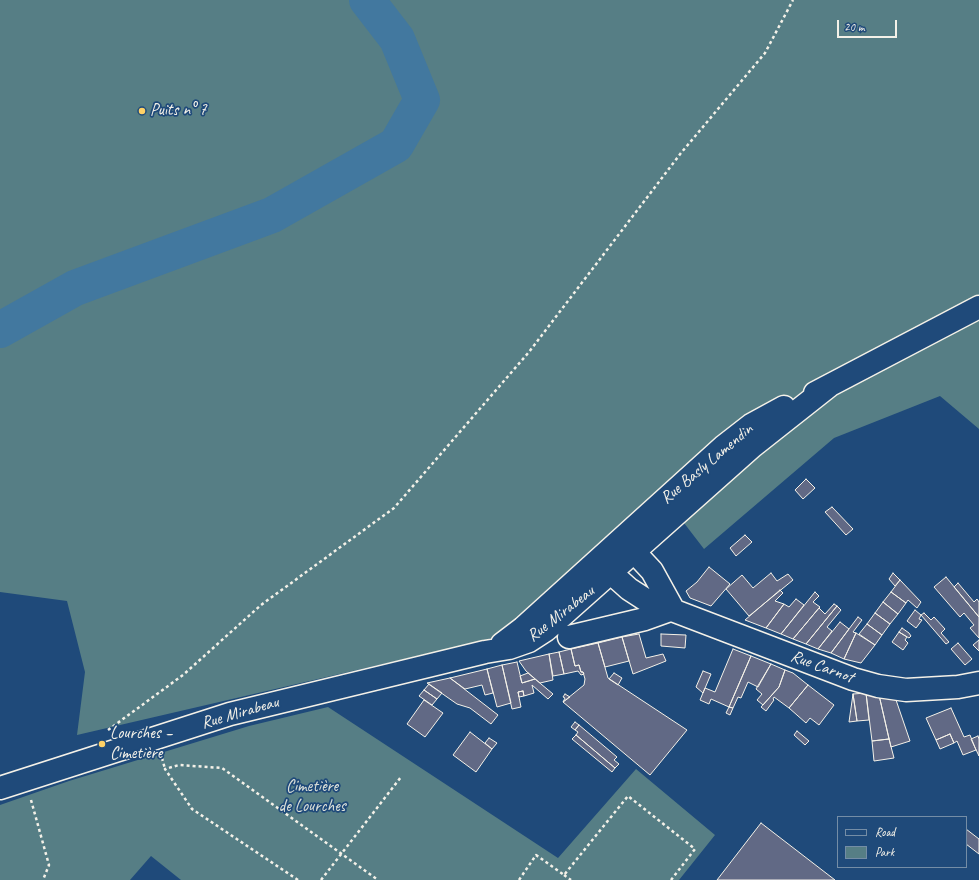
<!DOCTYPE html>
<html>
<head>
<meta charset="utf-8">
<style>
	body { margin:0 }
	#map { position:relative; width:979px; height:880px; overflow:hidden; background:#1f4a7a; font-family:Caveat,sans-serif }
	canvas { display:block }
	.legend { position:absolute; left:837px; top:816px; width:130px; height:52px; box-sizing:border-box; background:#1f4a7a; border:1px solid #748da6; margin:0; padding:5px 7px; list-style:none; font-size:12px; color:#f4f1e8 }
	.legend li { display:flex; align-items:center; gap:8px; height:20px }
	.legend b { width:20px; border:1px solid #748da6 }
	.scale { position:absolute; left:837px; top:20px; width:60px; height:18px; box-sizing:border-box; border:2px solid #f4f1e8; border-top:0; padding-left:5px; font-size:12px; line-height:14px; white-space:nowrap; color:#f4f1e8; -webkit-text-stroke:3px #1f4a7a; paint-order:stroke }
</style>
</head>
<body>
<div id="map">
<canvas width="979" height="880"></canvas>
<ul class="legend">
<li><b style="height:5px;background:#1f4a7a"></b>Road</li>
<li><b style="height:11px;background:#567e85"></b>Park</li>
</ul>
<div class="scale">20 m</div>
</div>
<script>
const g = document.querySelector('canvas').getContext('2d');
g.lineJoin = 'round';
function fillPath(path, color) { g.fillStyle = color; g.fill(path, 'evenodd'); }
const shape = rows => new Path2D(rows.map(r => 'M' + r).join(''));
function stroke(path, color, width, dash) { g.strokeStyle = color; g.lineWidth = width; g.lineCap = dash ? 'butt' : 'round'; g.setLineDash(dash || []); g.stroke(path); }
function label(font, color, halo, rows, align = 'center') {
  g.font = font + ' Caveat,sans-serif'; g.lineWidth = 3.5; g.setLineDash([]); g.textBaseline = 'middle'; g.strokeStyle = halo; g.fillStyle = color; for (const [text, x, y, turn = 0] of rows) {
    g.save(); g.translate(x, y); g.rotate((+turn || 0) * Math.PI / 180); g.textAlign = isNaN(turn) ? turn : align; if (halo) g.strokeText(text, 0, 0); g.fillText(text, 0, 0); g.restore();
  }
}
fillPath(shape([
	[0,0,979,0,979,429,940,396,834,438,704,549,684,523,599,595,577,610,482,641,77,735,85,672,67,601,0,592],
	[328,707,558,858,636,769,715,835,679,880,181,880,151,856,130,880,0,880,0,805,69,781,249,726]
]), '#567e85');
stroke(shape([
	[0,330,75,288,272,215,396,145,422,100,397,39,367,0]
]), '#42789f', 36);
const building = shape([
	[806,479,815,488,803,499,795,490,806,479],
	[832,507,853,529,846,535,825,512,832,507],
	[745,535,752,542,736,556,730,548,745,535],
	[709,567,730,584,711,606,690,598,686,591,697,582,709,567],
	[771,573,777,581,788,574,793,580,749,616,726,589,742,575,753,588,771,573],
	[893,573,900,580,895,586,889,579,893,573],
	[946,577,979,617,979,638,970,628,974,625,964,613,960,617,934,587,946,577],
	[900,580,921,602,917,608,908,600,906,603,891,592,900,580],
	[958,583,974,602,977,599,979,602,979,617,954,587,958,583],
	[780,590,783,593,775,601,784,604,766,628,745,620,780,590],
	[815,592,819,596,813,602,820,607,819,608,793,639,781,634,815,592],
	[891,592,906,603,898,614,883,602,891,592],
	[796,599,804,605,781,634,766,628,784,604,789,607,796,599],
	[883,602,898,614,890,624,875,613,883,602],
	[834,604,837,606,806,644,793,639,819,608,825,614,834,604],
	[837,606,841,610,827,627,832,631,818,649,806,644,837,606],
	[915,610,921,615,919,619,922,620,916,628,907,621,915,610],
	[875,613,890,624,882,635,867,624,875,613],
	[924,613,931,620,934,617,945,629,941,633,949,642,946,644,921,615,924,613],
	[858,617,862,620,853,632,856,633,844,659,831,653,858,617],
	[840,622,849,629,831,653,818,649,840,622],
	[867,624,882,635,875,645,859,634,867,624],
	[902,628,909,633,911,636,909,638,899,632,902,628],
	[899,632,907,637,905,640,908,643,903,650,892,642,899,632],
	[856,633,875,645,861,663,844,659,856,633],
	[639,634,646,658,663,654,666,661,633,674,622,637,639,634],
	[661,634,686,635,685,648,661,646,661,634],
	[622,637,629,661,605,667,598,643,622,637],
	[979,640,979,651,973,645,979,640],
	[598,643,608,678,687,730,650,775,563,702,584,685,585,679,583,672,581,672,579,665,575,666,571,649,598,643],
	[958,643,972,659,965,665,951,649,958,643],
	[571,649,575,666,579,665,581,672,583,672,584,674,581,675,578,671,564,674,559,652,571,649],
	[733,649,751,656,729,707,711,699,709,704,700,700,705,688,715,692,733,649],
	[559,652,564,674,553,676,549,654,559,652],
	[549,654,553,680,540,683,526,671,519,661,549,654],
	[751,656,771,664,758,687,748,682,741,698,738,697,733,708,729,707,751,656],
	[517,662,522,683,535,679,553,694,548,699,532,685,534,693,524,696,523,691,518,692,521,707,512,709,502,665,517,662],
	[771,664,785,670,779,687,763,705,757,700,762,694,756,689,771,664],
	[502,665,511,703,497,707,487,669,502,665],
	[487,669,493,693,485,695,482,685,465,689,450,678,487,669],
	[785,670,793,673,808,685,789,708,774,697,773,699,774,700,766,711,761,707,779,687,785,670],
	[703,671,711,674,703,693,696,687,703,671],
	[528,673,535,679,522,683,520,676,528,673],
	[614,673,622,678,618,685,609,679,614,673],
	[450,678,498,715,491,724,470,708,457,704,427,683,450,678],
	[429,684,442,693,437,699,424,690,429,684],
	[808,685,834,705,819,725,810,718,806,723,789,708,808,685],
	[424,690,437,699,432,705,419,696,424,690],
	[523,691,524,696,519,697,518,692,523,691],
	[866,693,879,695,889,739,872,741,866,693],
	[866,693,869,720,857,721,853,694,866,693],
	[565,694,570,697,563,702,565,698,563,697,565,694],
	[853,694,857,721,849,722,853,694],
	[879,695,895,697,910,741,891,747,879,695],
	[424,700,443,713,425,737,407,724,424,700],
	[729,707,733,708,730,715,726,713,729,707],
	[951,708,964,737,970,735,976,750,963,755,957,741,954,743,950,734,936,740,926,718,951,708],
	[575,722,579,725,575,730,571,727,575,722],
	[579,725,617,757,614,760,619,764,615,768,576,735,578,732,575,730,579,725],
	[797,731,809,741,805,745,794,735,797,731],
	[470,732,492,749,476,772,453,755,470,732],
	[950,734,954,743,940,749,936,740,950,734],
	[576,735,615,768,612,772,572,739,576,735],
	[978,736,979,739,979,756,971,739,978,736],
	[489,738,497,743,492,749,485,743,489,738],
	[889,739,894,758,874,761,872,741,889,739],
	[761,823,835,880,717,880,761,823],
	[966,829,979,839,979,854,966,844,966,829]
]);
fillPath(building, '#616985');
stroke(building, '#f4f1e8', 1);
const minor = shape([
	[815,393,979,307],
	[625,542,652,571,673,609],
	[601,564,629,589,646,600,853,679,878,686,906,690,958,687,979,683],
	[569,637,645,619,673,609],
	[502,644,523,628,724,446,751,425,784,407],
	[0,788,230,714,485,652,509,648,529,641,546,630,753,446,829,386]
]);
stroke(minor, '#f4f1e8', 25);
stroke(shape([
	[108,730,183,675,261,605,394,508,529,352,681,153,765,53,793,0],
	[162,758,165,769],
	[31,800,49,865,43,880],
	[564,875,571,880],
	[298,880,192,809,165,769,179,765,222,768,378,880],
	[321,880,401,777],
	[519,880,536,855,564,875,628,796,695,849,671,880]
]), '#f4f1e8', 2.5, [3, 3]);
stroke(minor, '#1f4a7a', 22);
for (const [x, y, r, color] of [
	[142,111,4,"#ffd166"],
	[102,744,4,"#ffd166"]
]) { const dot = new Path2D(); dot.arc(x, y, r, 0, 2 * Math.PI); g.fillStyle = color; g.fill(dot); stroke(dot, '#1f4a7a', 1.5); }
label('17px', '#f4f1e8', '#1f4a7a', [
	["Puits n° 7",150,111],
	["Lourches –",110,734],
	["Cimetière",110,754]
], 'left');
label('17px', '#f4f1e8', '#1f4a7a', [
	["Rue Basly Lamendin",707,464,-40],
	["Rue Mirabeau",561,614,-38],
	["Rue Carnot",822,667,20],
	["Rue Mirabeau",240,713,-16]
]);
label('17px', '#dce0d9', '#1f4a7a', [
	["Cimetière",312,787],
	["de Lourches",312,807]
]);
</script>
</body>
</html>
